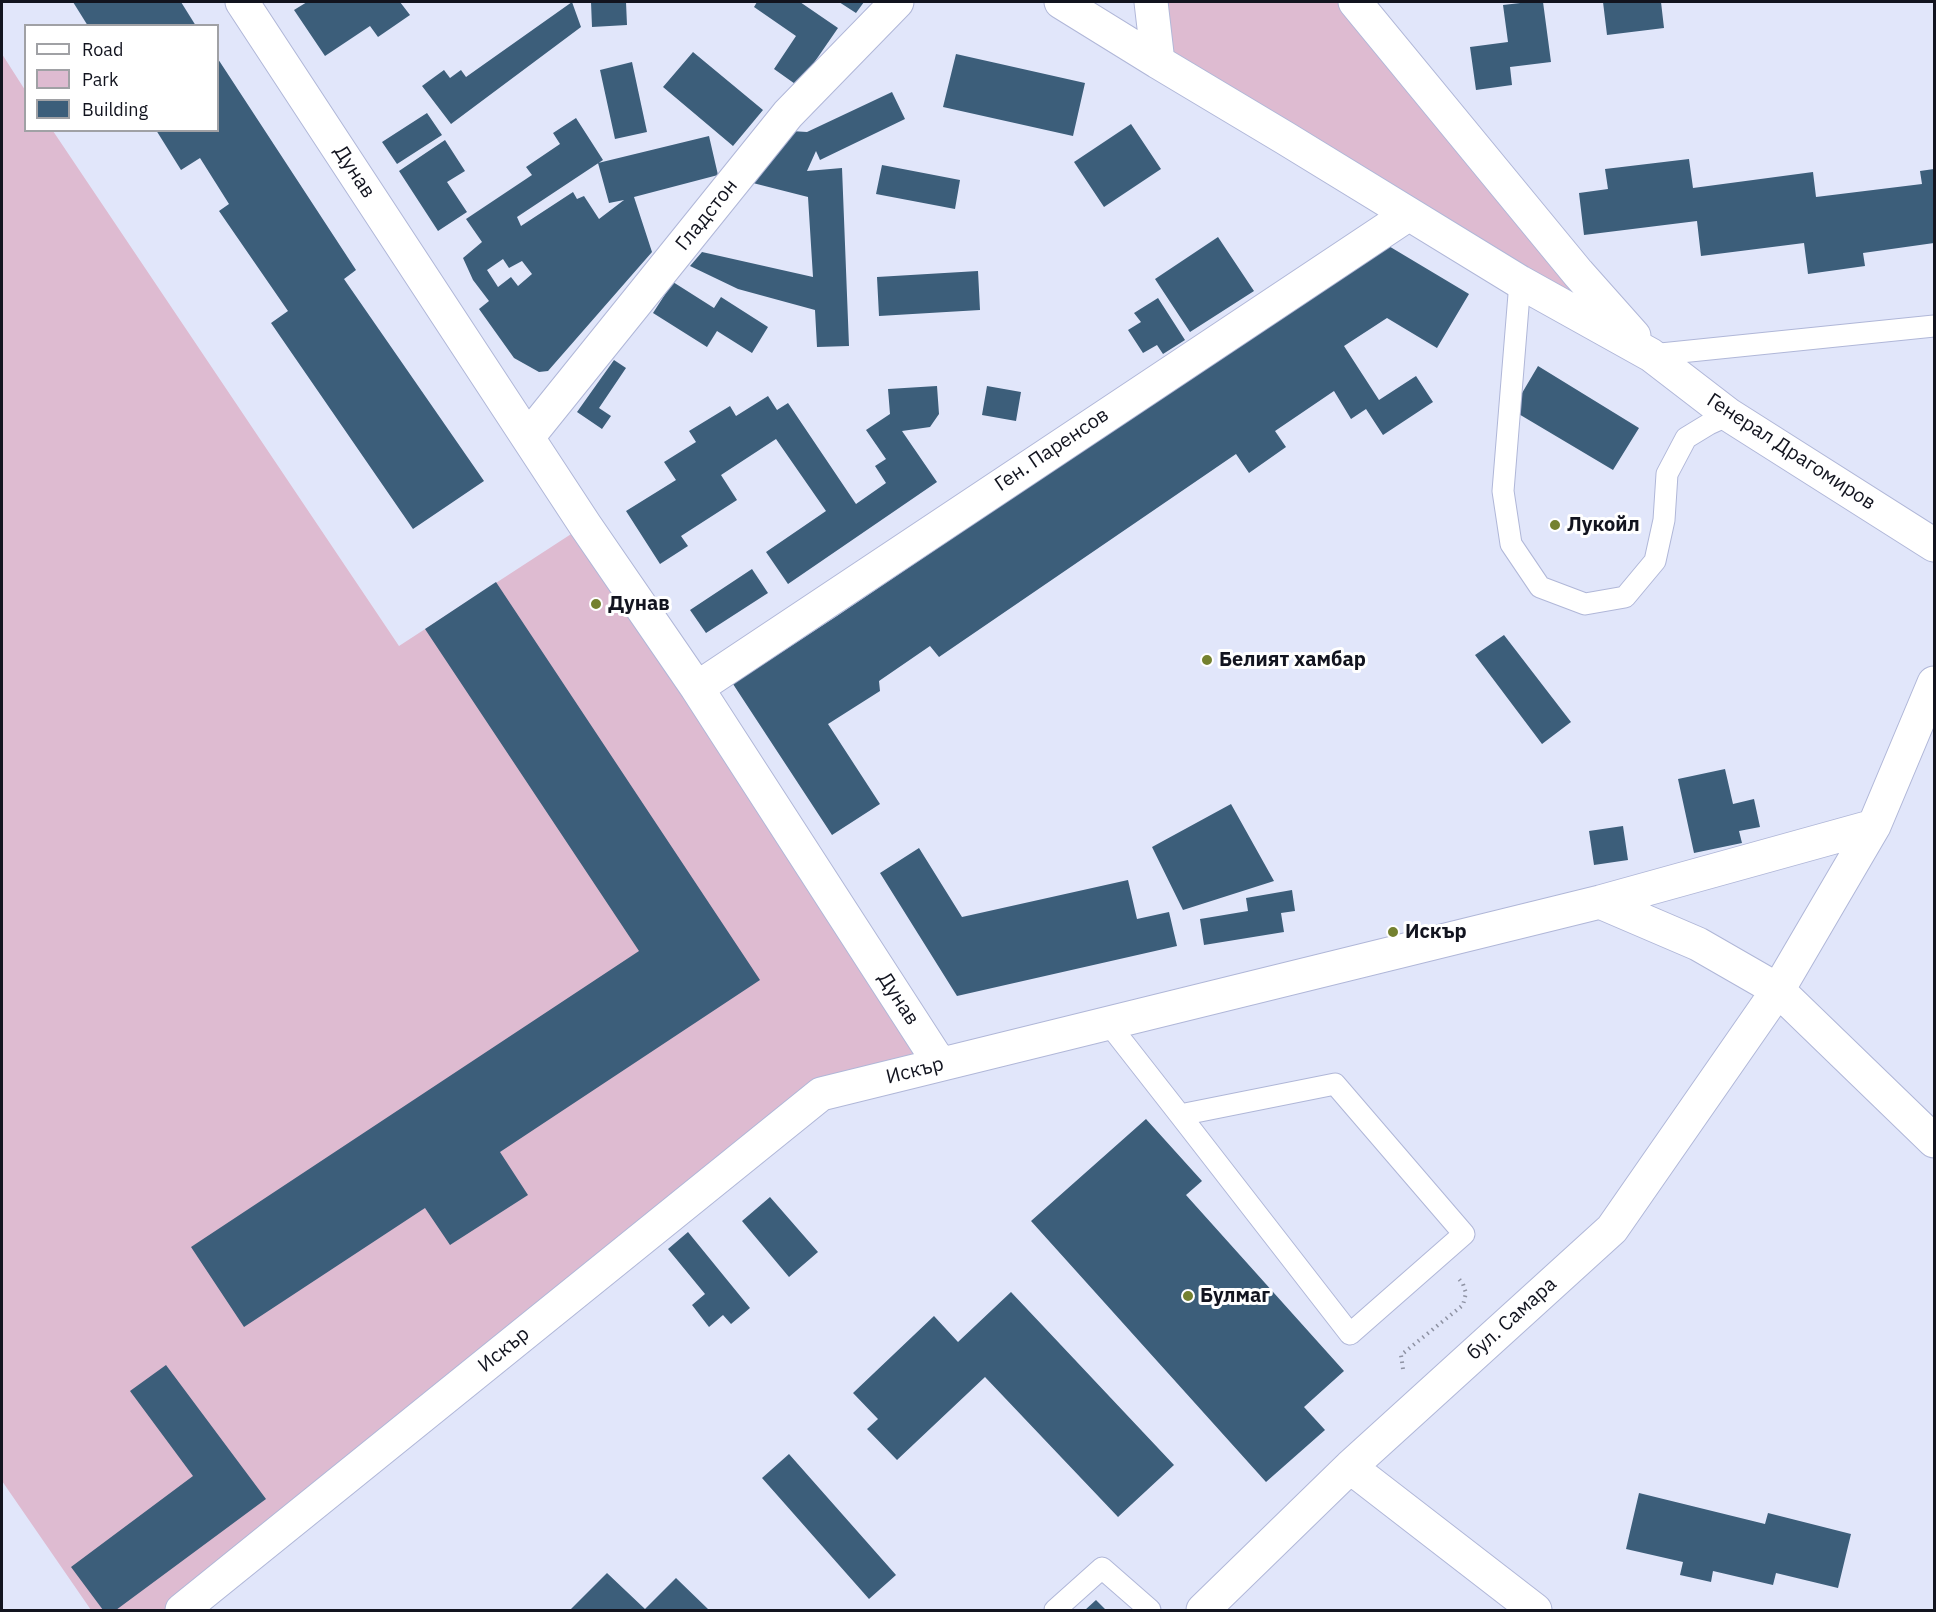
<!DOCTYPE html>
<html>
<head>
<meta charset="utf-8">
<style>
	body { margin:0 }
	#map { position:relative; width:1936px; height:1612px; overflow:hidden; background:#e1e6fa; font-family:"IBM Plex Sans",sans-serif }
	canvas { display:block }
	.frame { position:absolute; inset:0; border:3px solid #12141f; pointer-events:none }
	.legend { position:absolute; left:24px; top:24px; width:195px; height:108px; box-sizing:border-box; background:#fff; border:2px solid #a0a1a5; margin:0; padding:8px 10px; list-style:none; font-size:18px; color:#12141f }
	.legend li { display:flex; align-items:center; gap:12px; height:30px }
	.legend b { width:30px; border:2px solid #a0a1a5 }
</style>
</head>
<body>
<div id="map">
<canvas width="1936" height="1612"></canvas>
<div class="frame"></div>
<ul class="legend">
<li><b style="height:8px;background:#fff"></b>Road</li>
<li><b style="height:16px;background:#debbd1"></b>Park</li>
<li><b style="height:16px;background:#3c5e7a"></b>Building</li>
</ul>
</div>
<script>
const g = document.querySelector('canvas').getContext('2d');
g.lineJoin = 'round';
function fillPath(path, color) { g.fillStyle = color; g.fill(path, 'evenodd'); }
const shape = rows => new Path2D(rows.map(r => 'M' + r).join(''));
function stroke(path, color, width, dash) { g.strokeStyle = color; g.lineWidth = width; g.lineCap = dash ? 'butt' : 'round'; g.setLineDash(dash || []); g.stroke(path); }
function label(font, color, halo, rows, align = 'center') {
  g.font = font + ' "IBM Plex Sans",sans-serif'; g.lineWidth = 6; g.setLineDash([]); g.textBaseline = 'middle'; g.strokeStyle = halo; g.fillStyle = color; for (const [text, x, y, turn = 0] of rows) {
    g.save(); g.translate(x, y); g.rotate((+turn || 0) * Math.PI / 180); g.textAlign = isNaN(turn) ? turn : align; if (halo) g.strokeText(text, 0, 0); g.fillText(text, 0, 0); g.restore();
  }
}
fillPath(shape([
	[1151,2,1355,2,1651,355,1158,62],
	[2,54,25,90,26,130,53,131,399,646,585,525,940,1064,821,1094,182,1610,91,1610,2,1481]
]), '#debbd1');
fillPath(shape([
	[73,2,181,2,196,26,88,26],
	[307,2,400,2,410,15,378,37,370,26,325,56,294,10],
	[572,2,581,27,451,124,422,86,444,70,450,78,461,70,466,77],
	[591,2,626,2,627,25,592,27],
	[757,2,800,2,838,28,798,86,774,69,796,36,754,7],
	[839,2,864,2,856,13],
	[1529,2,1543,2,1551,62,1510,67,1512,85,1476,90,1470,47,1508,42,1503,5],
	[1603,2,1661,2,1664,28,1607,35],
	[693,52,763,110,733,146,663,87],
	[956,54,1085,83,1073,136,943,107],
	[218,59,356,270,344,279,484,481,413,529,271,323,288,311,219,211,229,204,200,158,181,170,156,130,218,130],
	[632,62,647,132,615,139,600,70],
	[892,92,905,119,820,160,816,151,807,171,842,168,849,346,817,347,815,310,738,289,690,266,702,252,813,277,808,197,749,182,791,131,807,132],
	[427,113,442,135,397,164,382,142],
	[576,118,603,160,517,217,521,226,573,192,577,199,584,196,599,219,624,200,609,203,598,163,709,136,718,175,634,197,652,252,548,371,539,372,514,358,479,309,489,301,473,280,463,258,482,242,466,219,532,175,526,167,560,144,553,133],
	[503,259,509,268,522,261,532,274,518,286,511,277,498,287,487,270],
	[1131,124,1161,169,1104,207,1074,162],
	[445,140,465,171,447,182,467,212,438,231,399,171],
	[1689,159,1693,188,1813,172,1816,197,1922,184,1920,171,1934,169,1934,243,1863,253,1865,266,1808,274,1804,243,1701,256,1697,221,1584,235,1579,193,1608,189,1605,169],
	[882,165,960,180,955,209,876,194],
	[1218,237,1254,291,1190,332,1155,279],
	[1387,245,1469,294,1437,348,1387,318,1344,346,1379,400,1416,376,1433,402,1383,435,1366,409,1351,419,1334,391,1275,431,1286,447,1249,473,1236,454,939,657,930,646,879,681,880,691,828,724,880,804,832,835,733,684,837,616],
	[978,271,980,310,879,316,877,277],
	[673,282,714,308,721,297,768,327,752,353,717,331,707,347,653,313],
	[1158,298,1185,340,1163,354,1157,345,1143,353,1128,330,1141,322,1134,313],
	[614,360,626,368,599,408,611,416,602,429,577,412],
	[1538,366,1639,428,1613,470,1512,410],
	[937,386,939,414,930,427,902,431,937,482,788,584,766,552,826,511,776,439,721,475,737,500,681,536,688,546,660,564,626,511,676,480,664,462,696,442,689,431,730,406,736,416,768,396,777,410,788,403,856,504,886,483,875,466,886,459,866,430,890,414,888,389],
	[987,386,1021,392,1016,421,982,415],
	[752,569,768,593,706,633,690,610],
	[496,582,760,980,500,1152,528,1195,450,1245,425,1208,244,1327,191,1247,639,951,425,629],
	[1504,635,1571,722,1542,744,1475,655],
	[1725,769,1733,804,1754,799,1760,827,1739,831,1742,843,1694,853,1678,779],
	[1231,804,1274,881,1183,910,1152,847],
	[1623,826,1628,860,1594,865,1589,831],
	[919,848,962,917,1128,880,1137,919,1169,912,1177,946,957,996,880,873],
	[1292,890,1295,911,1281,913,1284,932,1204,945,1200,919,1248,911,1246,898],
	[1146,1119,1202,1181,1186,1195,1344,1371,1304,1407,1325,1430,1266,1482,1031,1221],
	[770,1197,818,1252,789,1277,742,1221],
	[688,1232,750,1308,731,1324,723,1315,709,1327,692,1305,705,1294,668,1249],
	[1011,1292,1174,1465,1118,1517,985,1377,897,1460,867,1429,878,1419,853,1393,934,1316,958,1342],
	[166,1365,266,1499,116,1610,103,1610,71,1567,193,1476,130,1391],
	[789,1454,896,1575,869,1599,762,1478],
	[1639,1493,1765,1524,1768,1513,1851,1534,1838,1588,1776,1573,1773,1585,1713,1571,1711,1582,1680,1575,1683,1562,1626,1549],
	[607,1573,645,1609,676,1578,709,1610,570,1610],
	[1096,1600,1106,1610,1085,1610]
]), '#3c5e7a');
const service = shape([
	[1520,282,1503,491,1511,544,1540,587,1585,604,1625,597,1655,561,1664,520,1667,474,1686,438,1709,424,1729,415],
	[1651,355,1934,326],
	[1108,1023,1180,1115,1350,1334,1464,1234,1335,1084,1180,1115],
	[1055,1610,1102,1568,1150,1610]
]);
const minor = shape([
	[242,2,585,525,697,688,940,1064],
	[1061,2,1158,62],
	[1151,2,1158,62,1285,138,1520,282,1651,355,1729,415,1934,545],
	[1355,2,1578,273,1634,336],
	[528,437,788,114,897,2],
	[697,688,1409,214],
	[1600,902,1698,944,1778,990,1934,1141],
	[1350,1467,1535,1610],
	[182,1610,821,1094,1600,902,1874,826],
	[1203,1610,1350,1467,1612,1229,1778,990,1874,826,1934,683]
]);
stroke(service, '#b0b7d8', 23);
stroke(minor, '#b0b7d8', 35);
stroke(shape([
	[1403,1369,1401,1355,1463,1305,1466,1293,1463,1284,1459,1279]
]), '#8e92a3', 4, [1.5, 4.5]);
stroke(service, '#fff', 21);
stroke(minor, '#fff', 33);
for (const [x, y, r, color] of [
	[1555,525,6,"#74812f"],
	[596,604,6,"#74812f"],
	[1207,660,6,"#74812f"],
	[1393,932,6,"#74812f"],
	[1188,1296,6,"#74812f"]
]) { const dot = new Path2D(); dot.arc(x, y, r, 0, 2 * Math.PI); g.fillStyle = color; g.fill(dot); stroke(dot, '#fff', 2); }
label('20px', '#12141f', '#fff', [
	["Дунав",354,172,57],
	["Гладстон",707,215,-51],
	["Ген. Паренсов",1052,450,-34],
	["Генерал Драгомиров",1791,452,33],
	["Дунав",898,999,57],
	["Искър",915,1071,-14],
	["бул. Самара",1512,1319,-42],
	["Искър",504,1350,-39]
]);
label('bold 20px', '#12141f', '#fff', [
	["Лукойл",1567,525],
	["Дунав",608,604],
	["Белият хамбар",1219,660],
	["Искър",1405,932],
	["Булмаг",1200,1296]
], 'left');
</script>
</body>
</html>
